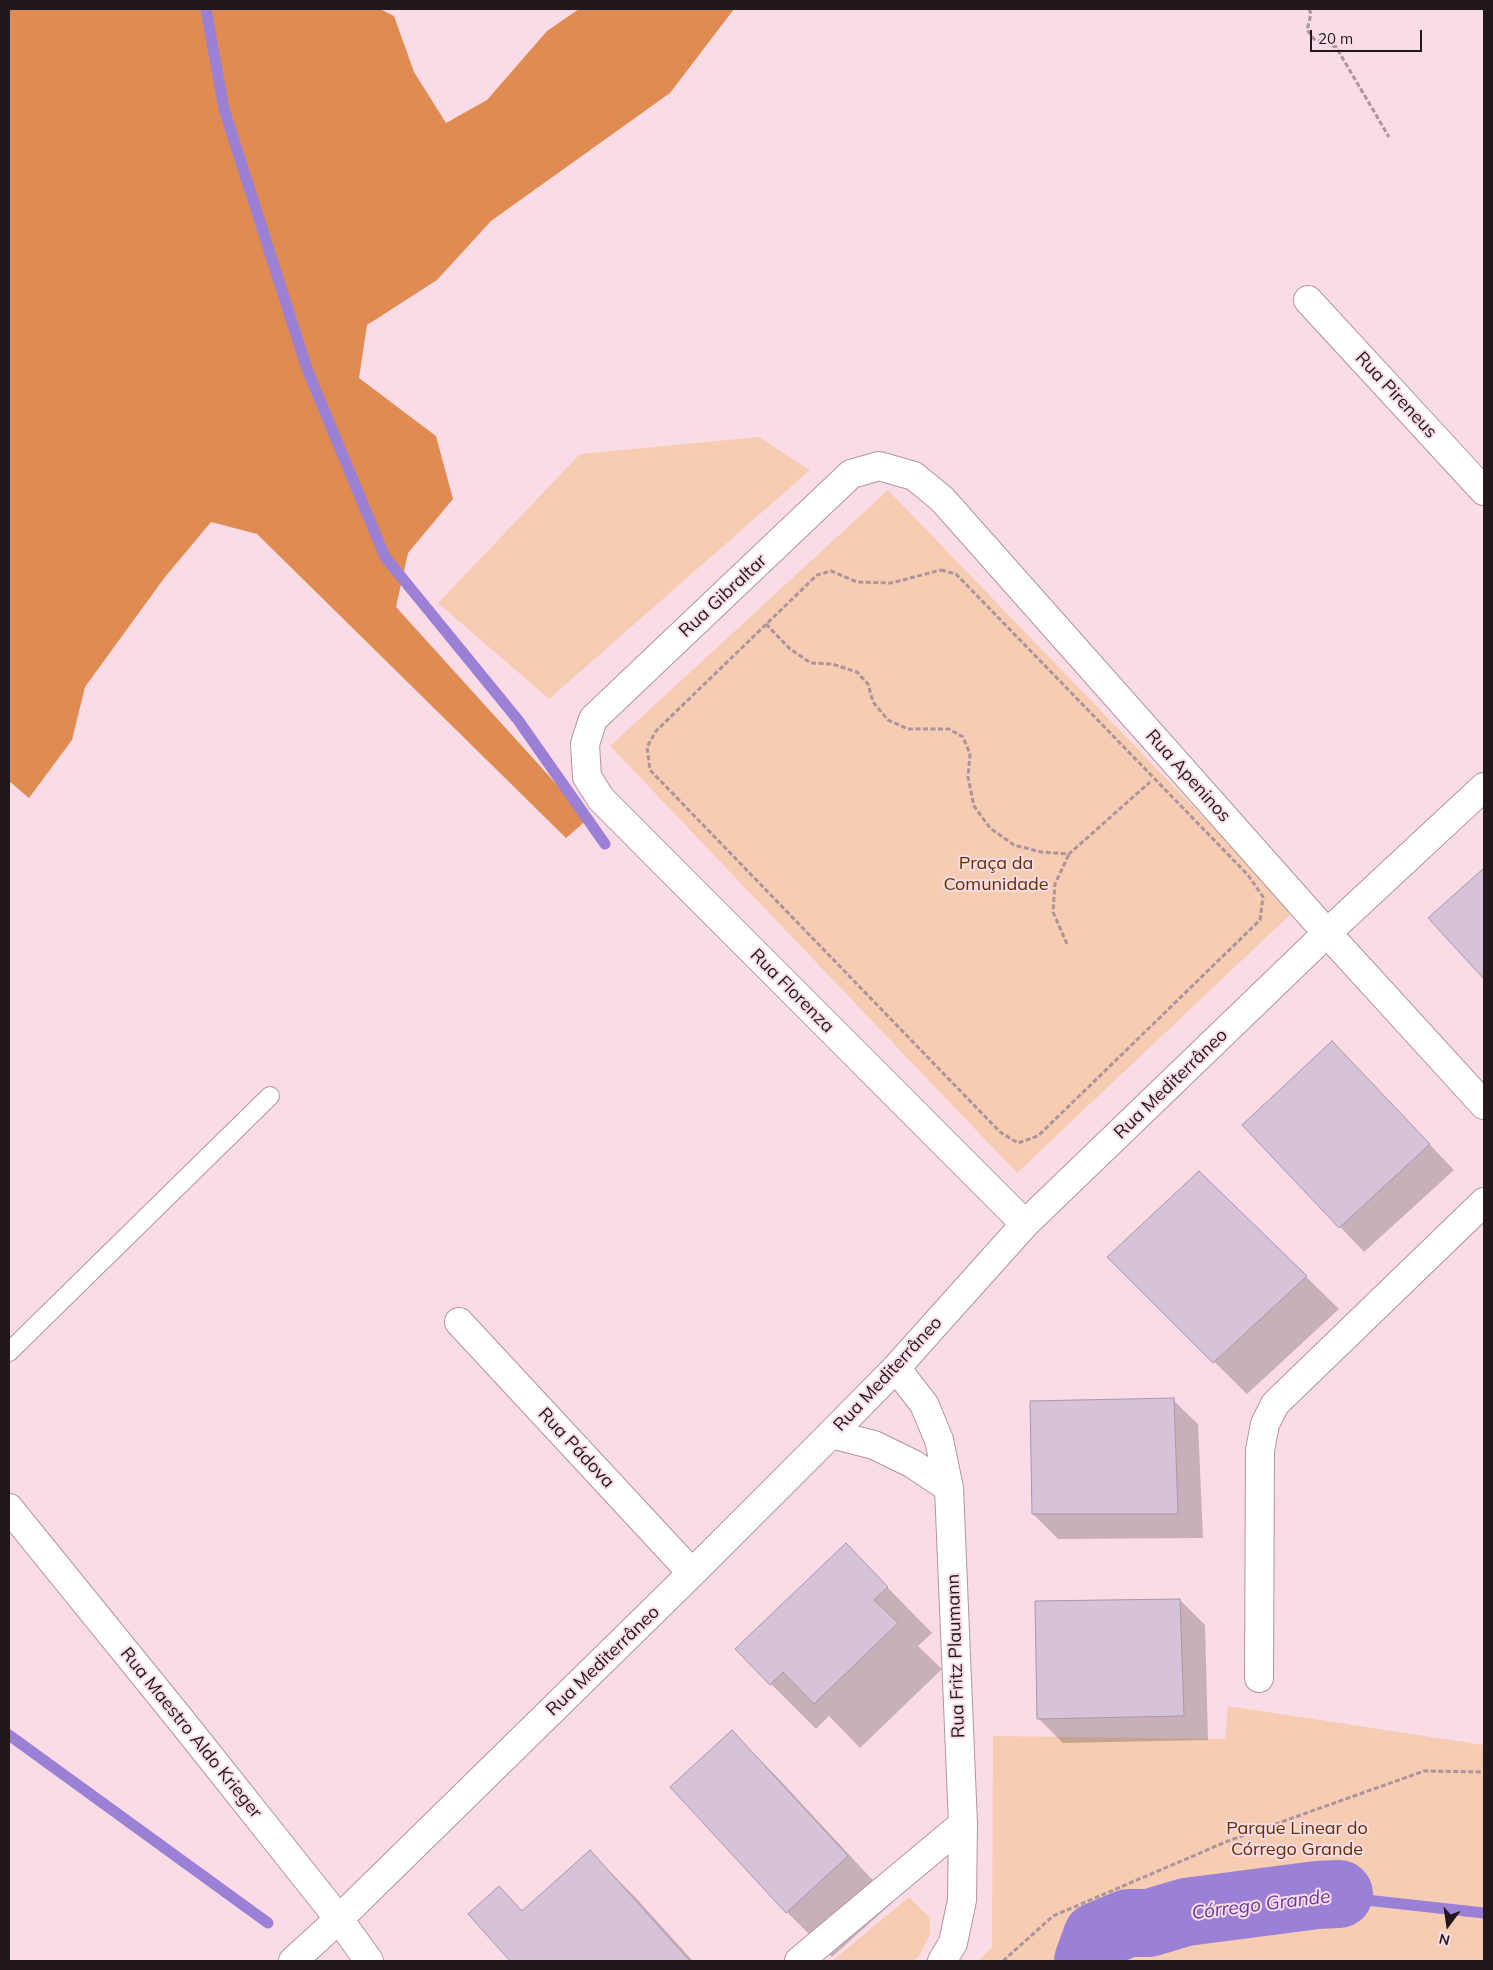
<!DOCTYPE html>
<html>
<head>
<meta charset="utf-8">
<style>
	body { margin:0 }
	#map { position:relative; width:1493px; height:1970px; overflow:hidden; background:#fadce6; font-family:Mulish,sans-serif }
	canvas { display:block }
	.frame { position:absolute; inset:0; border:10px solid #22181c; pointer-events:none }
	.north { position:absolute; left:1423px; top:1900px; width:50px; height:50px; -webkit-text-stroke:4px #fadce6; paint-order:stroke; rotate:194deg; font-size:14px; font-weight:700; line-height:20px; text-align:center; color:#22181c }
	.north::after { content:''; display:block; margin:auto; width:18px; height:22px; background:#22181c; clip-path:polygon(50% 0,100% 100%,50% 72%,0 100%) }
	.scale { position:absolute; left:1310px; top:30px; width:112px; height:22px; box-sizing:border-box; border:2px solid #22181c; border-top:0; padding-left:6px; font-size:15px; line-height:18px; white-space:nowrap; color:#22181c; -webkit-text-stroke:4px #fadce6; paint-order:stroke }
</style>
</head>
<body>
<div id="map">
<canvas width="1493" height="1970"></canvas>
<div class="frame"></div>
<div class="north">N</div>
<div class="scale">20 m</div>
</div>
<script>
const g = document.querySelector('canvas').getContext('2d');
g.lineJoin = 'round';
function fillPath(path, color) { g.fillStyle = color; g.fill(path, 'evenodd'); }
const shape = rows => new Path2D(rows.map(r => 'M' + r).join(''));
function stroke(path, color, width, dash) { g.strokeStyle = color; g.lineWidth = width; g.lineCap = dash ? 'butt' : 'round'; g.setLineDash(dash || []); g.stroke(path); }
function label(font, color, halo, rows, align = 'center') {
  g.font = font + ' Mulish,sans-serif'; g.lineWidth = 4; g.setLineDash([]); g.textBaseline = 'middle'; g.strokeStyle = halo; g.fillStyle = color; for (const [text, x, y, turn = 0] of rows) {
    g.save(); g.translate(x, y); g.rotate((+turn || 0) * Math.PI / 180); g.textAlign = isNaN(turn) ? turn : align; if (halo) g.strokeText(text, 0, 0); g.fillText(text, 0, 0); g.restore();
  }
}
fillPath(shape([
	[759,437,810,470,549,699,438,603,580,454],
	[888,490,1294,911,1017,1173,610,746],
	[1228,1706,1484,1745,1484,1961,978,1961,992,1947,993,1736,1225,1739],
	[909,1897,930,1918,930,1935,919,1956,913,1961,832,1961]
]), '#f6cdb3');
fillPath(shape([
	[9,9,380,9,394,16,414,72,446,123,487,100,547,31,579,9,734,9,670,93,491,221,437,280,367,325,359,378,436,436,453,499,408,553,396,607,588,819,566,838,257,534,211,522,165,577,85,687,72,740,29,798,9,781]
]), '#e08b52');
fillPath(shape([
	[1340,1882,1339,1894,1149,1923,1113,1944,1104,1961,1090,1961,1105,1939,1157,1910]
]), '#9b81d6');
fillPath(shape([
	[1484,870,1484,977,1430,918],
	[1357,1068,1454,1170,1364,1252,1244,1125],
	[1199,1172,1339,1309,1247,1394,1108,1257],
	[1173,1400,1198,1424,1203,1538,1058,1539,1033,1514],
	[846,1545,932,1633,918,1646,942,1669,860,1748,829,1716,816,1729,771,1684],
	[1180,1600,1205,1625,1208,1740,1063,1743,1038,1718],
	[732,1732,777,1777,893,1902,832,1957,787,1912,672,1787],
	[590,1852,635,1897,693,1961,512,1961,470,1915,499,1888,523,1912]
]), '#0003');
stroke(shape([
	[206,9,224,109,307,369,385,557,518,720,605,844],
	[9,1735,268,1923],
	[1339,1894,1357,1899,1484,1913]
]), '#9b81d6', 11);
stroke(shape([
	[1088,1961,1097,1936,1128,1923,1149,1923,1186,1912,1317,1895,1339,1894]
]), '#9b81d6', 68);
const building = shape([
	[1484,868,1484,979,1428,918,1484,868],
	[1332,1041,1430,1144,1339,1228,1242,1125,1332,1041],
	[1199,1171,1307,1276,1213,1363,1107,1257,1199,1171],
	[1174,1398,1178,1514,1032,1514,1030,1401,1174,1398],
	[846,1543,888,1587,874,1600,898,1623,814,1704,783,1672,770,1685,735,1649,846,1543],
	[1180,1599,1184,1716,1037,1719,1035,1601,1180,1599],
	[732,1730,848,1856,786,1913,670,1787,732,1730],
	[590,1850,690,1961,510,1961,468,1914,499,1886,522,1911,590,1850]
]);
fillPath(building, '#d7c3d7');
stroke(building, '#a996aa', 1);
const service = shape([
	[9,1352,270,1096]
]);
const minor = shape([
	[1308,300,1484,491],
	[1025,1224,601,799,587,777,585,744,593,719,851,474,879,466,914,476,942,499,1327,933,1484,1105],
	[459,1322,692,1573],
	[896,1368,924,1404,939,1440,949,1488,963,1824],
	[831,1434,874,1445,913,1464,949,1488],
	[9,1508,184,1724,339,1919,369,1961],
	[1259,1678,1260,1450,1265,1424,1275,1404,1484,1202],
	[293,1961,339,1919,692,1573,831,1434,896,1368,1025,1224,1327,933,1484,787],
	[799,1961,963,1824,962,1900,953,1943,942,1961]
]);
stroke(service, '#b196a0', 20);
stroke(minor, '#b196a0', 30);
stroke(shape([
	[1309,9,1311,14,1307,30,1314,39,1336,47,1389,137],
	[941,570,956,574,1248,875,1263,897,1260,920,1038,1136,1018,1143,1000,1132,650,770,647,747,656,731,817,575,831,571,857,582,891,583,941,570],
	[766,624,790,649,811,663,832,664,857,672,868,684,873,702,888,720,908,729,949,729,963,737,970,754,968,777,974,806,990,828,1014,845,1041,852,1069,854,1150,782],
	[1067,944,1053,912,1055,884,1069,854],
	[1003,1961,1053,1916,1228,1841,1424,1771,1484,1772]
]), '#ab949c', 3, [5, 2.5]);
stroke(service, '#fff', 18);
stroke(minor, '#fff', 28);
label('18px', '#22181c', '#fadce6', [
	["Rua Pireneus",1396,395,47],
	["Rua Gibraltar",723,596,-43],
	["Rua Apeninos",1188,776,48],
	["Rua Florenza",792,991,45],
	["Rua Mediterrâneo",1171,1084,-44],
	["Rua Mediterrâneo",888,1374,-47],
	["Rua Pádova",576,1448,47],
	["Rua Fritz Plaumann",956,1656,-92],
	["Rua Mediterrâneo",603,1661,-44],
	["Rua Maestro Aldo Krieger",191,1733,51]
]);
label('18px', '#642e00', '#fadce6', [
	["Praça da",996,864],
	["Comunidade",996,885],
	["Parque Linear do",1297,1829],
	["Córrego Grande",1297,1850]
]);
label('italic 19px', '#613ba0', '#fadce6', [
	["Córrego Grande",1261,1905,-7]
]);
</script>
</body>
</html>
